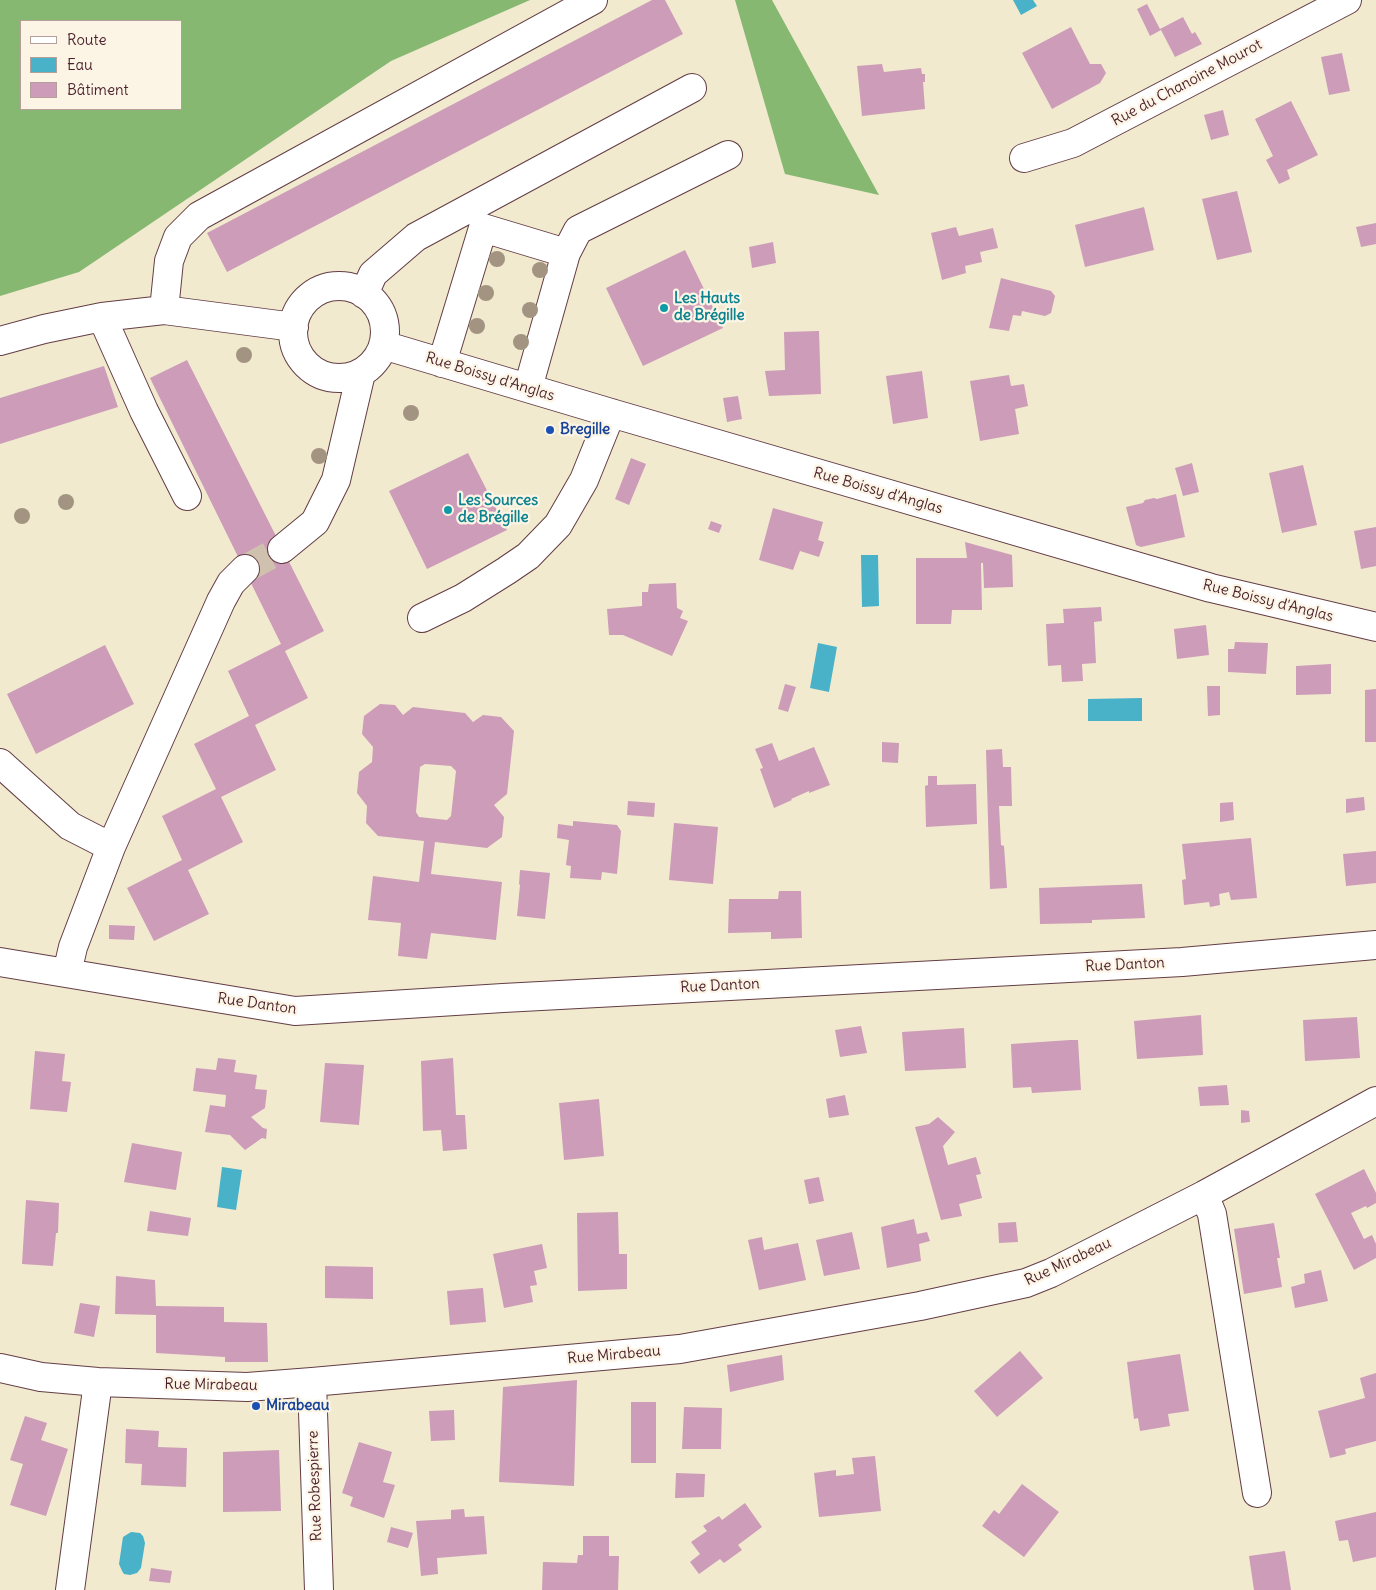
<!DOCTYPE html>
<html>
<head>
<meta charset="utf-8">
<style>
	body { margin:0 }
	#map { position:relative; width:1376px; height:1590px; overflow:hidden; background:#f1eacf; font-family:Delius,sans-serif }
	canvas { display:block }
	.legend { position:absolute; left:20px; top:20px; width:162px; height:90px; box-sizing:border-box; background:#fcf5e5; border:1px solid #b59f9b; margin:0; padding:6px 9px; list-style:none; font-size:15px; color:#4a1f2b }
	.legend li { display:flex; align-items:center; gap:10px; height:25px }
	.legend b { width:25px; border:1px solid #b59f9b }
</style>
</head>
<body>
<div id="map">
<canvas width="1376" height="1590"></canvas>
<ul class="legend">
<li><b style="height:6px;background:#fff"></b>Route</li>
<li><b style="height:14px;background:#49b1c8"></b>Eau</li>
<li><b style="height:14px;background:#cd9cb8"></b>Bâtiment</li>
</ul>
</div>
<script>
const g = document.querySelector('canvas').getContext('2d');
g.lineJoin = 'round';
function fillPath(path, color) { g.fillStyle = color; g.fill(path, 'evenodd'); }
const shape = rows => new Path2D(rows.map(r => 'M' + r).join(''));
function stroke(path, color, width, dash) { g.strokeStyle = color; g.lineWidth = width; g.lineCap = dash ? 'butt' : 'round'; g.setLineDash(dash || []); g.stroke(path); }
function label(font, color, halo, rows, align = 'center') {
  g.font = font + ' Delius,sans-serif'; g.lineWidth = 4.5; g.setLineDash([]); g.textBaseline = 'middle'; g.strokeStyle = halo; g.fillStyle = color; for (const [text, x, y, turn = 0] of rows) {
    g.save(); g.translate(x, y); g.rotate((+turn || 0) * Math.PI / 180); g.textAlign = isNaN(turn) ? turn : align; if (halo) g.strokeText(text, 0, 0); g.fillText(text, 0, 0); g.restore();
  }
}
fillPath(shape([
	[0,0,530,0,391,61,79,272,0,296],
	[181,21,181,109,21,109,21,21],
	[735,0,772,0,879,195,785,174]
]), '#86b872');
fillPath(shape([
	[1013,0,1033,0,1037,6,1021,15],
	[861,555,878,555,879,606,862,607],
	[818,643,837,647,829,692,810,688],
	[1142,698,1142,721,1088,721,1088,699],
	[222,1167,242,1170,236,1210,217,1207],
	[131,1532,140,1533,143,1536,145,1543,141,1568,137,1573,130,1575,124,1574,122,1571,119,1564,123,1537]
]), '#49b1c8');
fillPath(shape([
	[652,0,665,0,683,34,227,272,207,233],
	[1147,4,1160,29,1183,17,1192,34,1195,32,1202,44,1175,57,1161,30,1150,36,1137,9],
	[1071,27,1090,64,1101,64,1106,73,1100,83,1052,109,1022,53],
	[1342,53,1350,91,1329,95,1321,57],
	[882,64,884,72,921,68,922,74,925,74,925,82,923,82,925,109,862,116,857,66],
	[1291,101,1318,155,1287,170,1290,179,1279,184,1266,160,1273,156,1255,119],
	[1223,110,1229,135,1211,140,1204,115],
	[1237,191,1252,252,1217,260,1202,199],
	[1144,207,1154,250,1085,267,1075,225],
	[1376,223,1376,244,1361,247,1356,227],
	[956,227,959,236,993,228,998,248,980,252,982,262,965,266,966,273,942,280,931,233],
	[773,242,776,263,752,268,749,247],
	[685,250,723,328,643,366,606,288],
	[1001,278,1051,291,1055,296,1051,313,1045,316,1022,311,1021,316,1013,315,1009,331,989,328],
	[819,331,821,394,769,396,765,371,785,370,784,332],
	[187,360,324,631,285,651,308,698,255,725,276,770,221,797,243,842,188,870,209,914,154,941,127,888,182,860,162,816,216,789,194,744,249,716,228,671,281,644,150,378],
	[104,366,118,407,0,444,0,398],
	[922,371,928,418,893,424,886,376],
	[1009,375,1011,386,1024,384,1028,406,1015,409,1019,434,980,441,970,381],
	[738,396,742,419,727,422,723,398],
	[468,453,507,530,427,569,389,491],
	[631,458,646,464,629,505,615,499],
	[1192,463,1199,492,1183,496,1175,468],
	[1303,465,1317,525,1282,533,1269,473],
	[1176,494,1185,537,1141,547,1136,545,1126,507,1143,503,1145,500,1154,498,1157,499],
	[773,508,823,522,818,540,824,542,819,557,800,551,793,570,759,560],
	[711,521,722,525,719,533,708,529],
	[1376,527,1376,566,1361,569,1354,531],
	[965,542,1012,555,1013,587,984,588,983,563,981,563,982,610,952,610,951,624,916,624,916,558,967,558],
	[676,583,677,608,683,611,680,618,688,621,672,656,623,635,609,635,607,609,642,606,642,592,648,592,649,584],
	[1101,607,1102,621,1094,622,1096,663,1082,664,1083,681,1062,682,1061,665,1048,666,1046,624,1064,623,1063,609],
	[1206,625,1209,655,1177,659,1174,629],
	[1235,642,1268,643,1266,674,1228,672,1228,649,1234,649],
	[105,645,134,704,36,754,7,694],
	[1331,664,1331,694,1296,695,1296,666],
	[785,684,796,687,788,712,778,709],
	[1207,686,1220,686,1220,715,1208,716],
	[1376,689,1376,742,1365,742,1365,690],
	[380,704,395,705,403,715,413,707,465,713,473,722,483,715,501,717,514,731,507,794,494,805,504,817,502,837,487,848,435,842,431,874,502,882,496,940,431,933,427,959,398,956,401,923,368,920,373,876,419,882,424,841,378,836,366,823,367,806,357,793,359,772,372,762,373,747,362,734,364,716],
	[425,764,451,766,456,771,451,816,447,820,419,817,416,812,420,767],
	[882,742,899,743,898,763,882,762],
	[772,743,779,761,814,747,830,785,809,793,809,791,791,799,792,800,774,808,760,769,763,768,755,749],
	[1002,749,1003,767,1011,767,1012,806,999,806,1001,845,1004,846,1007,888,990,889,986,750],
	[928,776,937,776,937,785,976,784,977,824,926,827,925,786,928,785],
	[1364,797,1365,810,1346,813,1346,799],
	[628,801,655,803,654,817,627,815],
	[1233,802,1234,820,1220,822,1220,803],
	[573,821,617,825,621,831,617,874,602,872,601,880,570,878,571,866,566,865,569,840,557,838,558,824,573,826],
	[674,823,718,827,713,884,669,880],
	[1251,838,1257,898,1231,900,1229,892,1219,894,1220,905,1210,907,1209,902,1184,905,1182,880,1186,879,1182,844],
	[1376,851,1376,883,1346,886,1343,854],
	[520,870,550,873,545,919,517,916,520,885,519,884],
	[1142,884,1145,918,1092,920,1092,923,1040,924,1039,888],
	[779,891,801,891,802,938,771,939,771,932,728,933,729,899,778,899],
	[109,925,135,926,134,940,109,939],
	[1201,1015,1203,1055,1137,1059,1134,1021],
	[1357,1017,1360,1058,1305,1061,1303,1020],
	[861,1026,867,1053,840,1057,835,1030],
	[964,1028,966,1068,905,1071,902,1032],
	[1070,1040,1078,1040,1081,1090,1032,1093,1031,1087,1013,1088,1011,1044],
	[35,1051,65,1054,62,1081,71,1082,67,1112,30,1109],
	[218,1058,236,1060,234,1072,257,1075,255,1089,267,1090,265,1108,251,1117,263,1128,267,1129,266,1139,262,1138,245,1150,230,1135,205,1132,210,1105,225,1107,226,1095,193,1091,196,1068,216,1070],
	[453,1058,456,1115,465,1115,467,1149,443,1151,441,1130,423,1131,421,1061],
	[325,1063,364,1065,359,1125,320,1122],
	[1227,1085,1229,1105,1200,1106,1198,1087],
	[845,1095,849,1115,829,1118,826,1099],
	[599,1099,604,1156,564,1160,559,1103],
	[1241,1110,1249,1111,1250,1122,1241,1123],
	[938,1117,955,1132,943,1146,948,1165,976,1157,981,1174,976,1175,982,1198,959,1204,962,1216,941,1220,915,1127,929,1124],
	[132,1143,182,1152,176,1190,124,1182],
	[1364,1169,1376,1193,1376,1203,1367,1208,1366,1206,1351,1213,1364,1239,1372,1235,1376,1244,1376,1258,1354,1270,1315,1194],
	[819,1177,824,1201,809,1204,804,1180],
	[26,1200,59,1203,58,1233,56,1233,53,1266,22,1264],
	[150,1211,191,1218,188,1236,147,1231],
	[618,1212,619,1254,627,1254,627,1289,578,1291,577,1213],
	[914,1219,917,1234,927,1232,930,1241,919,1244,921,1261,887,1268,881,1227],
	[1016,1222,1018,1242,999,1243,998,1223],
	[1274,1223,1280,1258,1277,1258,1282,1287,1244,1294,1234,1229],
	[852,1232,860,1269,824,1276,816,1240],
	[762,1237,764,1250,798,1243,806,1280,759,1290,748,1240],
	[542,1244,547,1268,534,1271,537,1285,530,1286,533,1302,504,1308,493,1254],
	[325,1266,373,1267,373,1299,325,1298],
	[1321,1270,1328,1301,1295,1308,1291,1287,1305,1283,1304,1274],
	[116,1276,155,1280,156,1306,224,1307,224,1322,267,1323,268,1362,225,1362,225,1357,156,1353,156,1315,115,1314],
	[483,1288,486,1322,450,1325,447,1291],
	[80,1303,100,1306,94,1337,74,1333],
	[1020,1351,1043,1378,997,1417,974,1391],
	[1180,1354,1189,1411,1168,1414,1170,1426,1140,1431,1138,1418,1134,1419,1127,1362],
	[782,1355,784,1380,730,1392,727,1365],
	[1376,1373,1376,1441,1345,1449,1346,1454,1330,1458,1318,1411,1365,1398,1360,1378],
	[577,1380,574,1486,499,1482,503,1387],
	[631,1402,656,1402,656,1463,631,1463],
	[684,1407,722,1408,721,1449,682,1449],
	[454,1410,455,1440,431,1441,429,1411],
	[25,1416,47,1423,41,1440,68,1449,46,1516,10,1505,23,1464,10,1460],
	[126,1429,159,1431,158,1447,187,1448,186,1487,141,1485,142,1464,125,1463],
	[359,1442,392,1452,383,1482,395,1485,384,1518,350,1506,353,1497,342,1493],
	[279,1450,281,1511,223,1512,223,1452],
	[875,1456,881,1511,819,1517,814,1473,836,1470,836,1476,854,1474,852,1458],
	[676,1473,705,1474,704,1497,675,1498],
	[1022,1484,1059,1512,1024,1557,982,1526,994,1510,999,1514],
	[745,1503,762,1527,738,1545,742,1550,724,1563,720,1559,699,1574,690,1562,700,1554,691,1542,707,1531,703,1526,719,1516,722,1520],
	[464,1509,465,1517,484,1516,487,1554,437,1558,438,1574,421,1576,416,1521,451,1519,451,1510],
	[1376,1512,1376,1557,1353,1562,1348,1540,1339,1541,1335,1521],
	[391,1527,413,1533,408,1548,387,1542],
	[583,1536,609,1536,609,1556,619,1556,618,1590,542,1590,543,1562,577,1563,578,1555,583,1555],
	[1285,1551,1291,1590,1254,1590,1249,1556],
	[151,1568,172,1571,170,1583,149,1581]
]), '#cd9cb8');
stroke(shape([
	[245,569,282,549]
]), '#d0c1ae', 28, [28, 14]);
const minor = shape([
	[1024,158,1073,143,1347,0],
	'293 332a46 46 0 1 1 92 0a46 46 0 1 1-92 0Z',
	[364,294,373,274,416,237,692,88],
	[164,310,169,261,178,237,199,216,593,0],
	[102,317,144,411,187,496],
	[0,341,44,329,102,317,164,310,294,327],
	[383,345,611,413,1211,588,1376,627],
	[442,363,483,228,566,253],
	[528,388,566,253,578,230,728,155],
	[282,549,315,522,336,480,361,373],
	[422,618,463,598,506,571,528,556,558,525,584,480,611,413],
	[0,763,70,826,111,847],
	[0,962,295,1011,503,998,1182,962,1376,945],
	[67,973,73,947,111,847,221,601,231,583,245,569],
	[1204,1195,1212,1214,1257,1493],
	[0,1368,41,1377,98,1382,247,1387,312,1382,680,1349,920,1306,1026,1283,1051,1273,1204,1195,1376,1101],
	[312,1382,319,1590],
	[70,1590,98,1382]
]);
stroke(minor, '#633d44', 30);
stroke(minor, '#fff', 28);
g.fillStyle = '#a29481';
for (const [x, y] of [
	[497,259],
	[540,270],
	[486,293],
	[530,310],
	[477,326],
	[521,342],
	[244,355],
	[411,413],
	[319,456],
	[66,502],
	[22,516]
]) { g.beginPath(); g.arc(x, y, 8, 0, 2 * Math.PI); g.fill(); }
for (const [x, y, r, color] of [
	[664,308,5,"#0f9aa8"],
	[550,430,5,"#1a4fb4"],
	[448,510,5,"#0f9aa8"],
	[256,1406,5,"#1a4fb4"]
]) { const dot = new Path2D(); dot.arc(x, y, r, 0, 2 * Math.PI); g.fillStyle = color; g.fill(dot); stroke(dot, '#fcf5e5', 2); }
label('15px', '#4a1f2b', '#fcf5e5', [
	["Rue du Chanoine Mourot",1187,83,-28],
	["Rue Boissy d'Anglas",490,377,17],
	["Rue Boissy d'Anglas",878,491,16],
	["Rue Boissy d'Anglas",1268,601,14],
	["Rue Danton",1125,965,-3],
	["Rue Danton",720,986,-3],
	["Rue Danton",257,1004,8],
	["Rue Mirabeau",1068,1262,-25],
	["Rue Mirabeau",614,1355,-5],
	["Rue Mirabeau",211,1385,1],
	["Rue Robespierre",315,1486,-92]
]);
label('bold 15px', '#0d838f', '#fcf5e5', [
	["Les Hauts",674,299],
	["de Brégille",674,316],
	["Les Sources",458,501],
	["de Brégille",458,518]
], 'left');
label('bold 15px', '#164399', '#fcf5e5', [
	["Bregille",560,430],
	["Mirabeau",266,1406]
], 'left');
</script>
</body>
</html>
